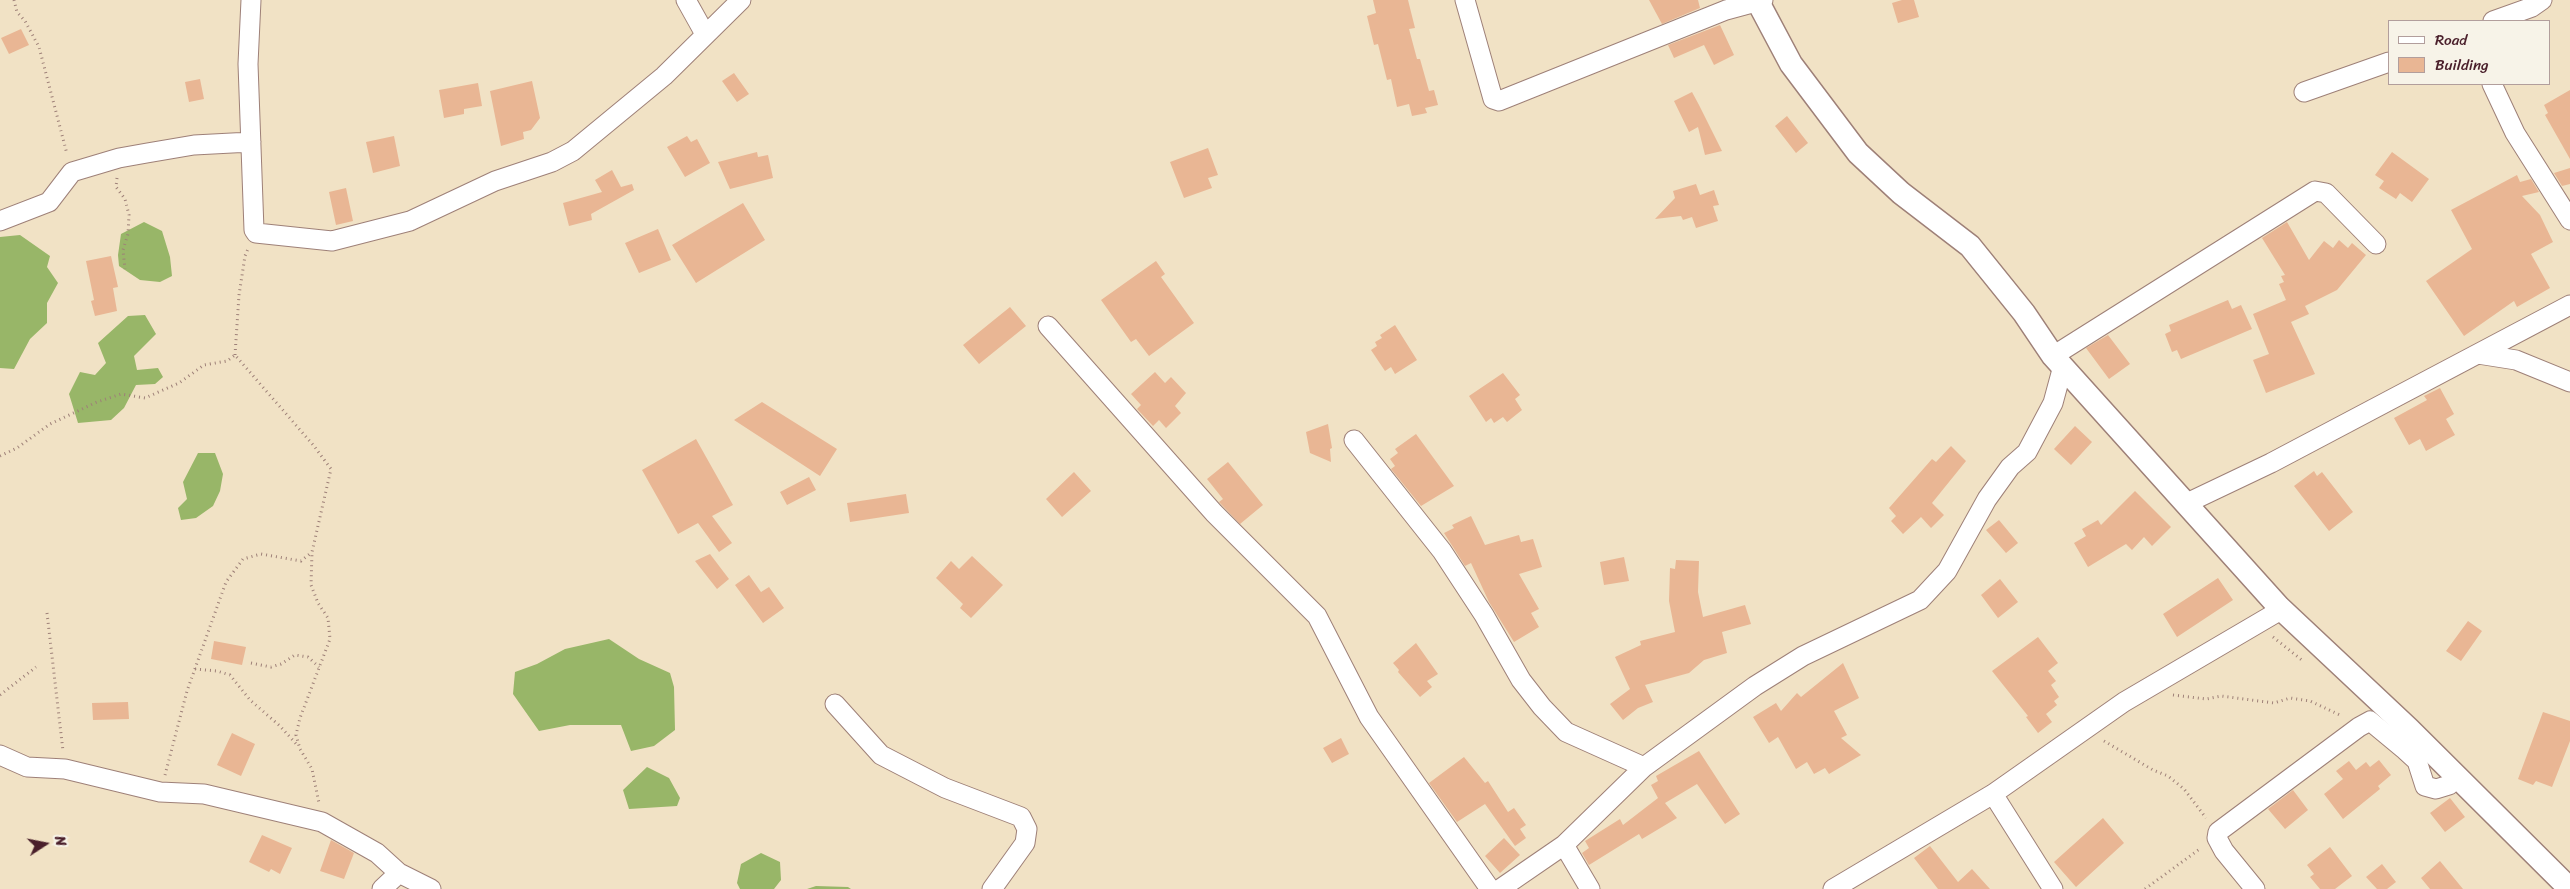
<!DOCTYPE html>
<html>
<head>
<meta charset="utf-8">
<style>
	body { margin:0 }
	#map { position:relative; width:2570px; height:889px; overflow:hidden; background:#f1e2c5; font-family:Sriracha,sans-serif }
	canvas { display:block }
	.legend { position:absolute; left:2388px; top:20px; width:162px; height:65px; box-sizing:border-box; background:#f7f3e8; border:1px solid #b29e9c; margin:0; padding:6px 9px; list-style:none; font-size:15px; color:#4a1f2b }
	.legend li { display:flex; align-items:center; gap:10px; height:25px }
	.legend b { width:25px; border:1px solid #b29e9c }
	.north { position:absolute; left:20px; top:819px; width:50px; height:50px; -webkit-text-stroke:4px #f7f3e8; paint-order:stroke; rotate:79deg; font-size:14px; font-weight:700; line-height:20px; text-align:center; color:#4a1f2b }
	.north::after { content:''; display:block; margin:auto; width:18px; height:22px; background:#4a1f2b; clip-path:polygon(50% 0,100% 100%,50% 72%,0 100%) }
</style>
</head>
<body>
<div id="map">
<canvas width="2570" height="889"></canvas>
<ul class="legend">
<li><b style="height:6px;background:#fff"></b>Road</li>
<li><b style="height:14px;background:#e9b694"></b>Building</li>
</ul>
<div class="north">N</div>
</div>
<script>
const g = document.querySelector('canvas').getContext('2d');
g.lineJoin = 'round';
function fillPath(path, color) { g.fillStyle = color; g.fill(path, 'evenodd'); }
const shape = rows => new Path2D(rows.map(r => 'M' + r).join(''));
function stroke(path, color, width, dash) { g.strokeStyle = color; g.lineWidth = width; g.lineCap = dash ? 'butt' : 'round'; g.setLineDash(dash || []); g.stroke(path); }
fillPath(shape([
	[144,222,162,231,170,257,172,276,160,282,140,280,119,266,118,255,121,234],
	[20,235,50,256,47,267,58,283,47,303,47,323,30,339,14,369,0,368,0,237],
	[145,315,156,334,134,356,137,370,158,368,163,377,155,384,136,385,124,408,111,420,78,423,69,394,80,372,95,375,106,363,98,343,128,316],
	[198,453,215,453,223,474,220,491,213,506,196,518,181,520,178,508,187,499,183,482],
	[609,639,639,659,670,673,674,687,675,730,654,746,631,751,621,725,570,725,539,731,513,694,515,672,537,664,565,649],
	[647,767,669,778,680,798,677,806,629,809,623,790],
	[761,853,780,862,781,880,774,889,740,889,737,883,741,864],
	[816,886,848,887,851,889,807,889]
]), '#98b668');
fillPath(shape([
	[1373,0,1408,0,1415,28,1409,29,1417,59,1420,59,1429,91,1434,90,1438,105,1425,108,1427,113,1412,116,1409,104,1397,107,1391,79,1387,80,1378,44,1374,45,1367,16,1376,13],
	[1649,0,1698,0,1700,8,1662,24],
	[1902,0,1914,0,1919,17,1898,23,1892,3],
	[1720,25,1734,55,1714,65,1704,45,1674,58,1668,45],
	[21,29,29,45,9,54,1,38],
	[734,73,749,94,737,102,722,81],
	[200,79,204,99,189,102,185,82],
	[532,81,540,118,531,130,523,132,524,139,501,146,490,91],
	[478,83,482,106,464,109,464,114,444,118,439,90],
	[2570,90,2570,159,2545,115,2548,113,2544,105],
	[1692,92,1699,105,1722,151,1705,155,1698,127,1689,132,1674,101],
	[1787,116,1808,143,1796,153,1775,126],
	[394,136,400,166,373,173,366,142],
	[687,136,691,142,697,139,710,163,685,177,667,147],
	[1208,148,1218,175,1208,178,1212,188,1184,198,1170,162],
	[757,152,758,157,768,155,773,178,730,189,718,162],
	[2392,152,2429,179,2412,202,2400,193,2396,199,2379,188,2384,181,2375,175],
	[2570,168,2570,184,2562,186,2554,173],
	[612,170,621,187,632,184,634,190,591,214,592,220,569,226,563,203,602,192,595,180],
	[2517,175,2520,182,2531,179,2539,192,2522,196,2540,215,2553,242,2531,254,2550,288,2517,307,2514,301,2464,336,2426,281,2472,249,2451,210],
	[1696,184,1700,195,1714,190,1719,205,1713,206,1718,221,1696,228,1692,217,1683,220,1681,216,1655,219,1675,198,1673,191],
	[346,188,353,221,336,225,329,192],
	[743,203,765,240,696,283,672,245],
	[2287,222,2309,260,2324,241,2333,248,2339,240,2348,248,2352,243,2366,255,2337,290,2305,306,2309,314,2291,322,2315,374,2266,393,2253,360,2269,354,2253,314,2286,300,2279,284,2284,282,2281,276,2285,275,2262,238],
	[658,229,671,260,639,273,625,243],
	[111,256,118,287,113,288,117,311,95,316,91,301,94,300,86,261],
	[1156,261,1165,274,1161,277,1194,323,1149,356,1136,339,1131,342,1101,300],
	[2228,300,2232,309,2241,305,2252,329,2181,359,2177,350,2172,352,2165,334,2171,331,2169,325],
	[1010,307,1026,326,979,364,963,345],
	[1395,325,1417,360,1395,374,1391,367,1385,371,1371,350,1377,346,1375,342,1382,338,1380,335],
	[2108,335,2130,364,2109,379,2086,348],
	[1155,372,1165,383,1171,377,1186,393,1175,406,1181,413,1166,428,1159,420,1153,426,1137,409,1141,405,1131,394],
	[1503,373,1520,395,1515,399,1522,410,1507,422,1503,417,1494,423,1491,418,1486,422,1469,396],
	[2440,388,2454,414,2446,419,2455,435,2426,451,2420,439,2409,445,2394,418,2427,400,2424,396],
	[762,402,837,449,820,476,734,420],
	[1328,424,1332,448,1330,449,1331,462,1310,453,1306,432],
	[2075,426,2092,442,2071,465,2054,449],
	[1416,434,1454,486,1421,506,1391,469,1395,466,1390,459,1398,453,1395,449],
	[696,439,733,505,712,516,732,543,719,552,698,523,678,534,642,470],
	[1951,446,1966,461,1932,503,1944,515,1931,528,1921,517,1903,534,1891,521,1896,516,1889,508,1932,459,1936,462],
	[1228,462,1263,505,1240,524,1219,502,1223,499,1207,479],
	[2314,471,2317,476,2322,472,2353,512,2329,531,2294,486],
	[1074,472,1091,491,1062,517,1046,499],
	[809,477,816,490,787,505,780,492],
	[2135,491,2171,527,2152,546,2144,537,2132,550,2126,544,2088,567,2074,543,2086,536,2082,529,2098,520,2101,525],
	[906,494,909,513,850,522,847,503],
	[1471,516,1485,545,1519,535,1521,542,1533,539,1542,567,1519,574,1539,609,1531,613,1539,627,1514,642,1489,602,1471,563,1465,566,1444,533,1454,528,1452,525],
	[1999,520,2018,543,2006,553,1986,530],
	[710,554,729,579,717,589,695,561],
	[972,556,1003,585,971,618,960,608,963,604,936,578,951,561,959,569],
	[1624,557,1629,581,1604,585,1600,562],
	[1676,560,1699,561,1698,592,1703,617,1745,605,1751,624,1722,632,1727,653,1704,660,1689,673,1645,685,1653,702,1638,708,1623,720,1610,704,1630,689,1615,657,1641,645,1640,641,1675,632,1669,601,1670,568,1675,569],
	[749,575,761,592,769,587,784,608,763,623,735,585],
	[2218,578,2233,600,2177,637,2163,614],
	[2000,579,2018,602,1998,618,1981,595],
	[2468,621,2482,631,2461,661,2446,651],
	[2038,637,2058,663,2048,671,2056,681,2051,685,2059,697,2054,701,2057,705,2046,714,2052,722,2038,733,2026,717,2028,716,1992,671],
	[214,641,246,647,242,665,211,659],
	[1416,643,1438,674,1427,681,1432,687,1420,697,1398,672,1399,670,1393,663],
	[1843,663,1859,698,1834,711,1847,735,1841,738,1861,755,1829,774,1825,768,1814,774,1807,762,1796,769,1778,737,1769,743,1753,717,1776,703,1781,711,1797,693,1801,697],
	[128,702,129,719,93,720,92,703],
	[2543,712,2570,721,2570,741,2552,787,2536,781,2533,785,2518,779],
	[232,733,255,744,241,776,217,765],
	[1341,738,1349,754,1332,763,1323,748],
	[1699,751,1740,814,1725,824,1697,784,1665,803,1677,818,1642,839,1639,834,1589,865,1582,853,1589,848,1585,841,1620,819,1623,825,1658,798,1651,785,1658,781,1656,776],
	[1464,757,1485,783,1488,781,1508,812,1514,808,1526,825,1520,829,1526,838,1515,846,1485,804,1457,822,1429,783],
	[2379,760,2391,775,2378,786,2380,789,2343,819,2324,794,2343,779,2336,771,2349,761,2356,770,2366,762,2370,767],
	[2293,790,2308,810,2285,829,2268,809],
	[2450,798,2465,817,2445,832,2430,813],
	[2103,818,2124,843,2076,887,2054,862],
	[262,835,292,848,280,874,271,869,269,872,249,862],
	[1504,838,1520,855,1500,873,1485,856],
	[331,840,354,853,344,879,320,871],
	[1930,846,1958,882,1972,869,1990,889,1938,889,1914,858],
	[2330,847,2352,876,2335,889,2320,889,2310,877,2314,874,2307,865],
	[2440,861,2463,889,2430,889,2421,878],
	[2382,864,2396,882,2387,889,2377,889,2366,877]
]), '#e9b694');
const minor = shape([
	[251,0,248,64,254,230,256,233,332,241,410,221,495,181,552,162,573,151,664,76,741,0],
	[686,0,705,34],
	[1465,0,1493,99,1499,101,1726,10,1763,0],
	[2493,21,2532,7,2542,0],
	[2492,84,2515,133,2570,220],
	[2304,92,2389,62],
	[0,221,49,202,72,172,119,158,147,153,194,145,251,142],
	[1048,326,1214,513,1317,616,1369,717,1490,889],
	[2478,354,2516,360,2570,382],
	[2053,356,2315,191,2326,193,2376,244],
	[1354,440,1442,551,1484,615,1521,680,1542,707,1566,732,1644,767],
	[2187,503,2271,463,2570,305],
	[835,704,881,755,945,788,1021,817,1027,829,1025,843,992,889],
	[0,755,27,767,65,769,160,792,204,794,322,822,377,853,399,873,431,889],
	[1993,794,2053,889],
	[1564,845,1590,889],
	[382,889,399,873],
	[1500,889,1564,845,1644,767,1755,686,1803,656,1920,600,1947,571,1987,499,2010,467,2027,452,2053,403,2063,366],
	[1833,889,1993,794,2124,702,2274,614,2279,607],
	[2255,889,2224,851,2217,838,2218,832,2359,727,2370,721,2405,750,2417,761,2425,786,2436,789,2449,785,2457,777]
]);
const tertiary = shape([
	[1757,0,1791,64,1858,153,1901,193,1970,246,2024,313,2053,356,2279,607,2409,729,2570,889]
]);
stroke(minor, '#9e8078', 21);
stroke(tertiary, '#9e8078', 25);
stroke(shape([
	[14,0,17,12,25,21,39,47,67,154],
	[117,178,116,187,125,199,129,215,128,234,123,250,125,269],
	[235,355,239,295,245,256,248,249],
	[0,456,17,448,50,424,97,402,121,394,145,398,179,383,204,365,227,361,235,355,314,446,331,469,312,552,311,585,318,603,328,618,330,639,300,718,296,735,300,749,312,769,319,803],
	[47,613,63,751],
	[2273,637,2303,661],
	[251,663,271,667,281,664,295,655,308,657,319,667],
	[195,669,217,671,230,675,250,700,280,726,298,746],
	[0,695,36,667],
	[2173,695,2206,699,2221,696,2274,703,2290,698,2310,701,2342,716],
	[2104,741,2153,770,2168,776,2184,789,2206,818],
	[165,775,187,691,226,582,243,559,261,554,301,561,312,552],
	[2145,889,2201,848]
]), '#9e8078', 3, [1, 4]);
stroke(minor, '#fff', 19);
stroke(tertiary, '#fff', 22);
</script>
</body>
</html>
